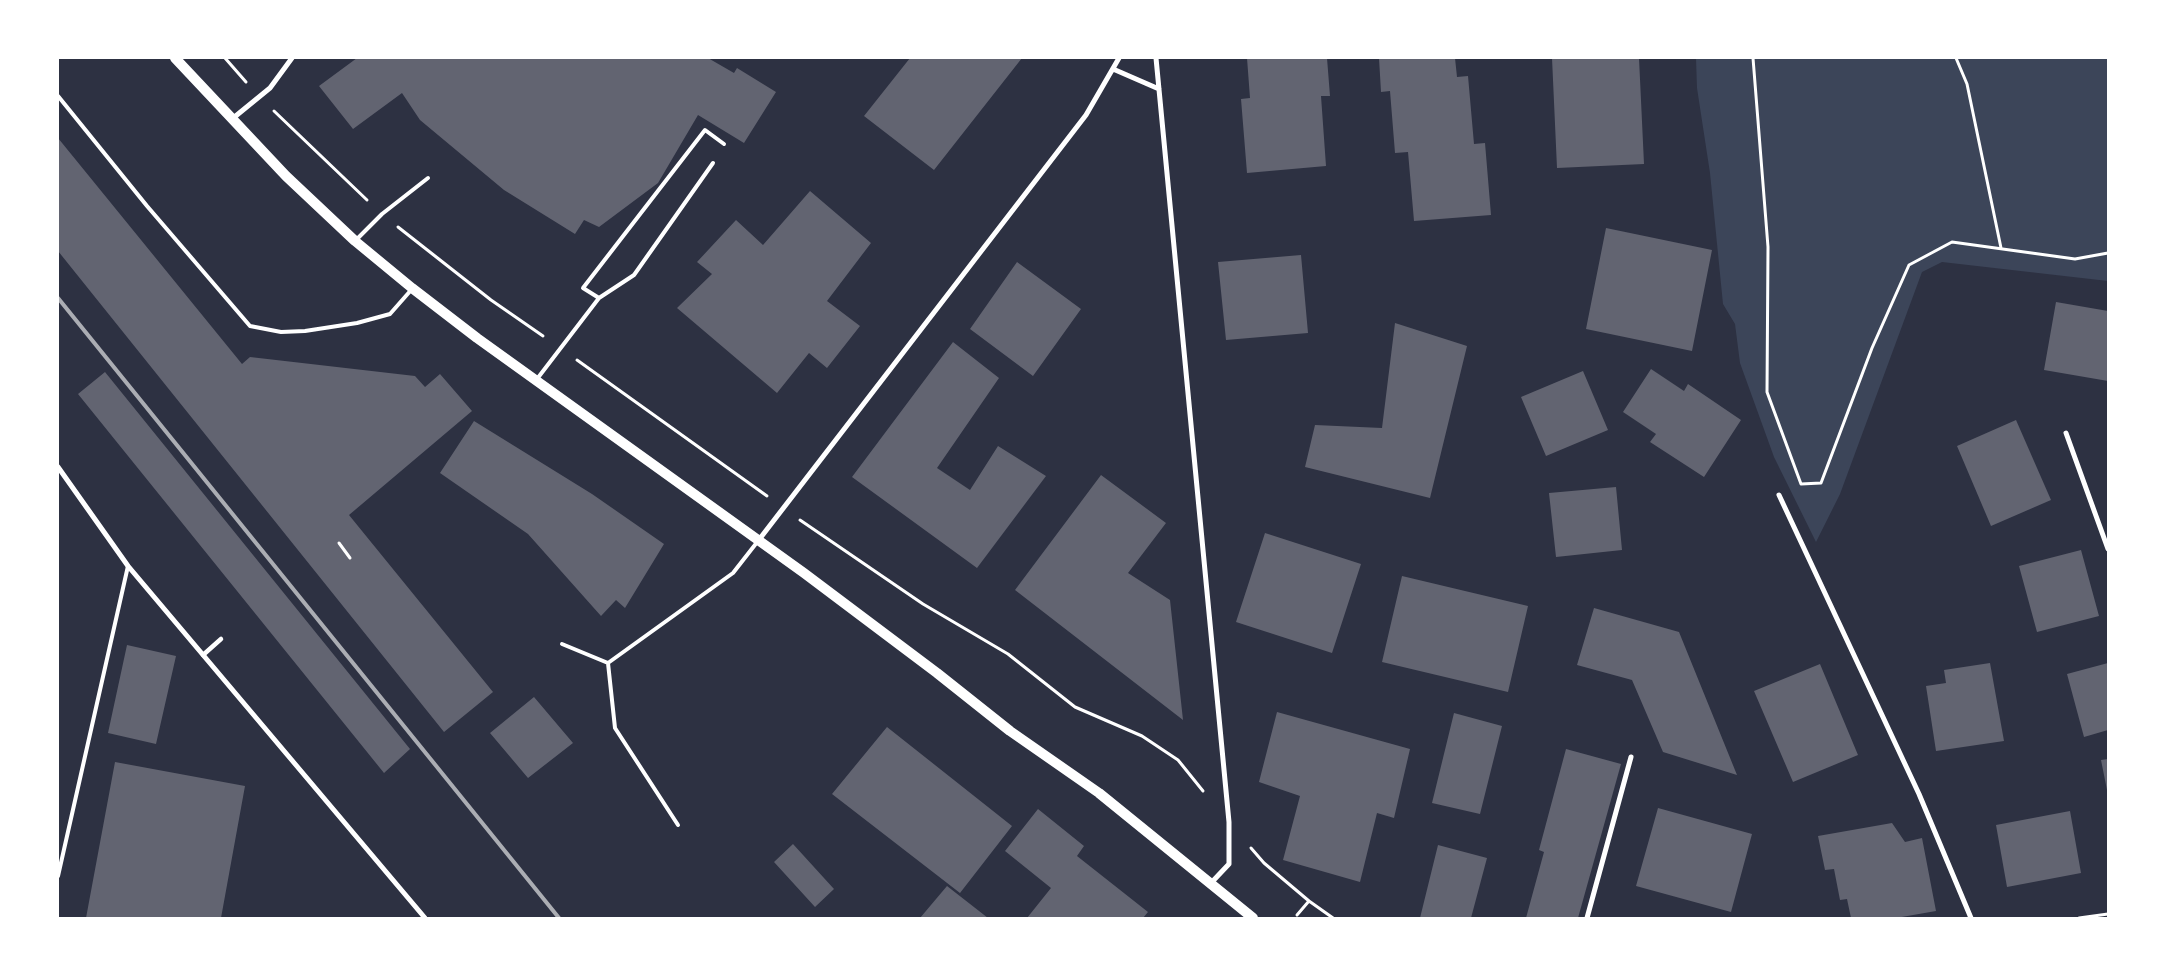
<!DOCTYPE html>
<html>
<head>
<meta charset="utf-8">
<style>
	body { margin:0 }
	#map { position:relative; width:2166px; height:976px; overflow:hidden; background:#2d3142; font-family:Helvetica,sans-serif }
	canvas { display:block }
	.frame { position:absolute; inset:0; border:59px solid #fff; pointer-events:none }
</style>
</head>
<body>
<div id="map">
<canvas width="2166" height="976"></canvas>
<div class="frame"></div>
</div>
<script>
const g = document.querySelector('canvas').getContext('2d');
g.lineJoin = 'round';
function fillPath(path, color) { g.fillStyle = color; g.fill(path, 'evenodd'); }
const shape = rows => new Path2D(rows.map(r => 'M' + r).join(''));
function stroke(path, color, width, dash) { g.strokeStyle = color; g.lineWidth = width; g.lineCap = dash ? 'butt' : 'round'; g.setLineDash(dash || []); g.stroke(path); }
fillPath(shape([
	[1696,58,2108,58,2108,281,1942,262,1922,272,1840,494,1816,542,1774,457,1740,363,1735,324,1723,304,1710,173,1697,88]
]), '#3c4559');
fillPath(shape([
	[357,58,708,58,734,73,737,68,776,92,744,143,698,115,658,183,599,227,584,220,575,234,504,190,420,120,402,93,353,129,319,86],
	[910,58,1022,58,934,170,864,116],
	[1247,58,1327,58,1330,96,1321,96,1326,166,1247,173,1241,99,1250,98],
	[1379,58,1455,58,1457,77,1468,76,1474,144,1485,143,1491,215,1414,221,1408,152,1395,153,1390,91,1381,92],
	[1552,58,1639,58,1644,164,1557,168],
	[58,138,242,364,250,357,415,376,425,387,440,374,472,411,349,515,493,692,444,732,58,251],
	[810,191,871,243,827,301,860,326,827,368,809,353,777,393,677,308,712,274,697,262,736,220,763,245],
	[1606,228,1712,250,1692,351,1586,329],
	[1301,255,1308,333,1226,340,1218,262],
	[1017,262,1081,309,1033,376,970,329],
	[2056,302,2108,311,2108,381,2044,370],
	[1395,323,1467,346,1430,498,1305,467,1315,425,1382,428],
	[953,342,999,378,937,468,970,490,998,446,1046,476,977,568,852,477],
	[1651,369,1684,391,1688,384,1741,420,1704,477,1650,442,1656,434,1623,412],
	[1583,371,1608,430,1546,456,1521,397],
	[105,372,410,749,384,773,78,394],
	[2016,420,2051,500,1991,526,1957,446],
	[474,421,592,494,664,544,625,608,616,600,601,616,528,534,440,473],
	[1101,475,1166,523,1128,573,1170,600,1183,720,1015,590],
	[1616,487,1622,550,1556,557,1549,493],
	[1265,533,1361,564,1332,653,1236,622],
	[2081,550,2099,616,2037,632,2019,566],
	[1402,576,1528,606,1508,692,1382,662],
	[1594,608,1679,632,1737,775,1663,752,1632,680,1577,665],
	[127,645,176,656,156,744,108,733],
	[1990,663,2004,741,1936,751,1926,686,1946,683,1944,670],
	[2108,663,2108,730,2084,737,2067,674],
	[1820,664,1858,755,1793,782,1754,691],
	[534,697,573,743,528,778,490,733],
	[1277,712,1410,749,1394,818,1377,813,1360,882,1283,860,1300,796,1259,782],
	[1454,713,1502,726,1480,814,1432,803],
	[887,727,1012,826,960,893,832,794],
	[1566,749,1621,764,1578,918,1526,918,1544,852,1539,850],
	[2108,759,2108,795,2101,760],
	[115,762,245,786,221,918,86,918],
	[1658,808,1752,834,1731,912,1636,886],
	[1038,809,1084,846,1077,856,1148,912,1143,918,1027,918,1051,888,1005,851],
	[2070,811,2081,873,2007,887,1996,825],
	[1892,823,1905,842,1922,838,1936,911,1896,918,1851,918,1847,899,1840,900,1834,869,1825,870,1818,836],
	[793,844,834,889,815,907,774,862],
	[1438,845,1487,858,1471,918,1420,918],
	[947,886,988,918,920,918]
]), '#626471');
stroke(shape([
	[225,58,246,82],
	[1753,58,1768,247,1767,392,1801,484,1821,483,1872,348,1909,265,1952,242,2075,259,2108,253],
	[1956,58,1967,84,2001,248],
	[274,111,367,200],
	[398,227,491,300,543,336],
	[577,360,767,496],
	[800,520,923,604,1008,654,1075,707,1142,736,1178,760,1203,791],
	[339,543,350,558],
	[1251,848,1264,863,1309,901,1333,918],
	[1297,915,1309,901],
	[2079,918,2108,914]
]), '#fff', 3);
stroke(shape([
	[58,96,147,206,250,326,281,332,305,331,357,323,390,314,412,289],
	[356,240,382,214,428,178],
	[599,298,634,275,713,163],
	[537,379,599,298,583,288,705,130,724,144],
	[562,644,608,663,733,573,758,541],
	[608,663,615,728,678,825],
	[58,876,128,566]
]), '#fff', 4);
stroke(shape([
	[203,655,221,639]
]), '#fff', 4.5);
stroke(shape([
	[1156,58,1229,822,1229,864,1211,883],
	[1113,69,1159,89],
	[232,119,270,88,292,58],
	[2066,433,2108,549],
	[58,467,128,566,425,918],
	[1779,495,1919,794,1971,918],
	[758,541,1086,115,1119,58],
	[1587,918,1631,757]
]), '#fff', 5);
stroke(shape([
	[175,58,286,176,355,241,412,288,477,338,804,573,937,673,1010,731,1099,793,1253,918]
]), '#fff', 10);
stroke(shape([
	[58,298,559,918]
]), '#abadb3', 4);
</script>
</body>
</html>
